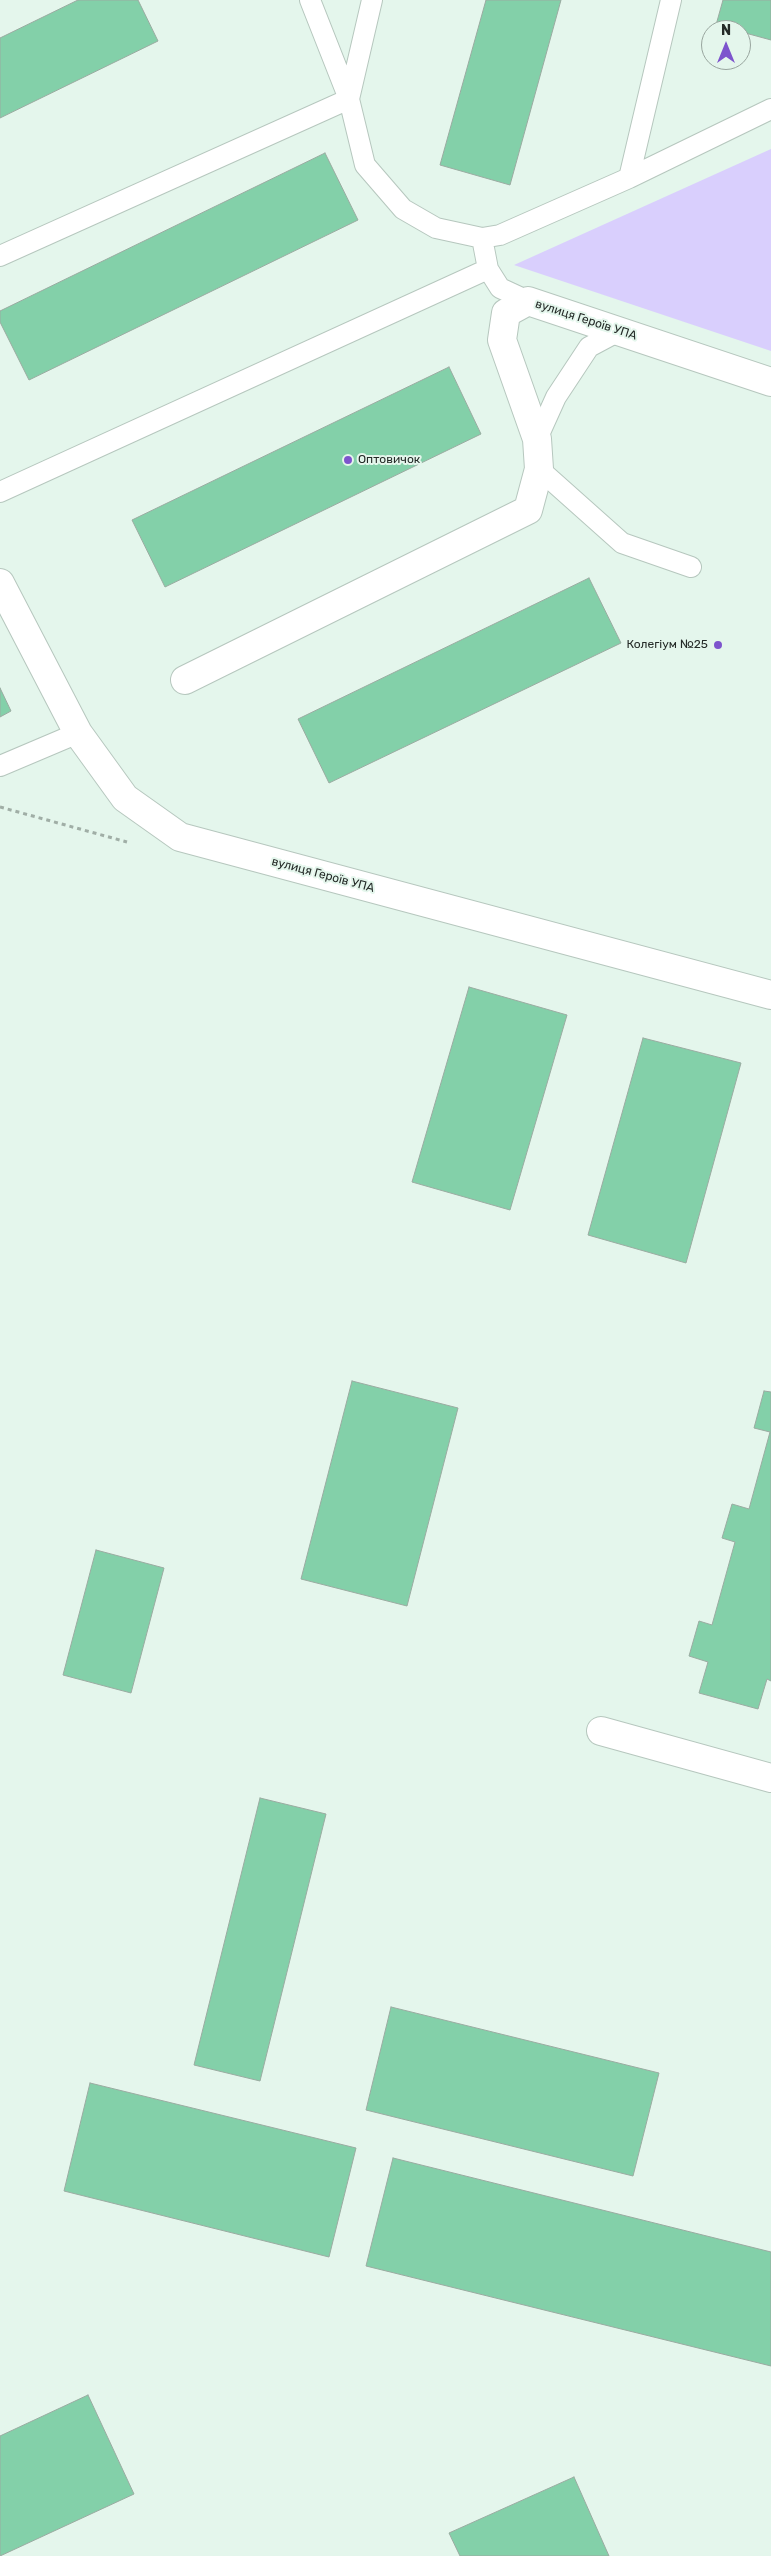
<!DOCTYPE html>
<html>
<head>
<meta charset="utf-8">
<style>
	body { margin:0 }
	#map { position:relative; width:771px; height:2556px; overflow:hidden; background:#e4f6ec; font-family:Rubik,sans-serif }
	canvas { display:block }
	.north { position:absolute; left:701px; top:20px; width:50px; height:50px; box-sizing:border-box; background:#e4f6ec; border:1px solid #98a59e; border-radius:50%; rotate:0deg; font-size:14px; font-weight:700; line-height:20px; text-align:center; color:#252b28 }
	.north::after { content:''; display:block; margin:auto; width:18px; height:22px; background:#7d54cd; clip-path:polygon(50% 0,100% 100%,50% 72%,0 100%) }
</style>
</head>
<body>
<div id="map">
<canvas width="771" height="2556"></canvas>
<div class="north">N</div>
</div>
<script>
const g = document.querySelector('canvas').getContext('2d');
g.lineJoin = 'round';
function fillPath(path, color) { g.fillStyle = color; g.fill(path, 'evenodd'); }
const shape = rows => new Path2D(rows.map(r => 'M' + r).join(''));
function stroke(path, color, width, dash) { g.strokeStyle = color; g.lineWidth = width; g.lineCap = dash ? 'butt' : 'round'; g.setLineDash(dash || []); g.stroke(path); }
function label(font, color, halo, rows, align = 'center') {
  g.font = font + ' Rubik,sans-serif'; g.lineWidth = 4; g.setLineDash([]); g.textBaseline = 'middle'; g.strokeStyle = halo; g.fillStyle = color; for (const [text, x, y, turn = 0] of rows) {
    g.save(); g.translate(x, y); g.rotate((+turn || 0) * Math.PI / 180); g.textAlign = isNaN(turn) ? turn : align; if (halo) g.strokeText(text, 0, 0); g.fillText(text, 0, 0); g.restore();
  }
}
fillPath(shape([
	[771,149,771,351,514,265]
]), '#d9cffd');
const building = shape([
	[78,0,138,0,158,41,0,118,0,38,78,0],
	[486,0,561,0,510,185,440,165,486,0],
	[723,0,771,0,771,40,716,25,723,0],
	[325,153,358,220,29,380,0,322,0,311,325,153],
	[449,367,481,434,165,587,132,520,449,367],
	[589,578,621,643,329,783,298,719,589,578],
	[0,688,11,711,0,717,0,688],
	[469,987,567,1015,510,1210,412,1182,469,987],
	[643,1038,741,1063,686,1263,588,1235,643,1038],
	[352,1381,458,1408,407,1606,301,1579,352,1381],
	[764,1391,771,1392,771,1681,767,1679,758,1709,699,1693,708,1662,689,1656,699,1621,712,1625,735,1542,722,1538,732,1504,749,1509,770,1432,754,1428,764,1391],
	[96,1550,164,1568,131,1693,63,1675,96,1550],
	[260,1798,326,1814,260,2081,194,2065,260,1798],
	[391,2007,659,2073,633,2176,366,2110,391,2007],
	[90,2083,356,2148,329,2257,64,2191,90,2083],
	[393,2158,771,2252,771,2366,366,2266,393,2158],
	[88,2395,134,2494,0,2556,0,2436,88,2395],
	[574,2477,609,2556,460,2556,449,2533,574,2477]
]);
fillPath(building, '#83d0a9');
stroke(building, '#9aaba1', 1);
const lane = shape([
	[372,0,349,99,365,165,403,209,436,228,482,238,500,235,629,178,771,109],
	[629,178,671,0],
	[482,238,488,269,500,288,528,301],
	[0,256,349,99,310,0],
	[537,439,556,397,589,347,619,331],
	[539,469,622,543,691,567],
	[0,492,488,269],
	[0,766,78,733]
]);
const street = shape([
	[0,583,78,733,125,798,180,837,771,995],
	[185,680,528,510,539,469,537,439,502,340,506,313,528,301,771,382],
	[601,1731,771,1778]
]);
stroke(lane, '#b6c7be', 22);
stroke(street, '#b6c7be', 30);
stroke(shape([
	[0,807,127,842]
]), '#a0aea6', 3, [4, 4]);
stroke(lane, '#fff', 20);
stroke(street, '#fff', 28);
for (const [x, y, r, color] of [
	[348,460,5,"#7d54cd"],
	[718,645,5,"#7d54cd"]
]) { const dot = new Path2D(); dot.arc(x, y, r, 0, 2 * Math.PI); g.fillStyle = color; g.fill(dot); stroke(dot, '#e4f6ec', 2); }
label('12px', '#252b28', '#e4f6ec', [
	["вулиця Героїв УПА",586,320,18],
	["вулиця Героїв УПА",323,875,15]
]);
label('12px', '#252b28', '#e4f6ec', [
	["Оптовичок",358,460],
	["Колегіум №25",708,645,"right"]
], 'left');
</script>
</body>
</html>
